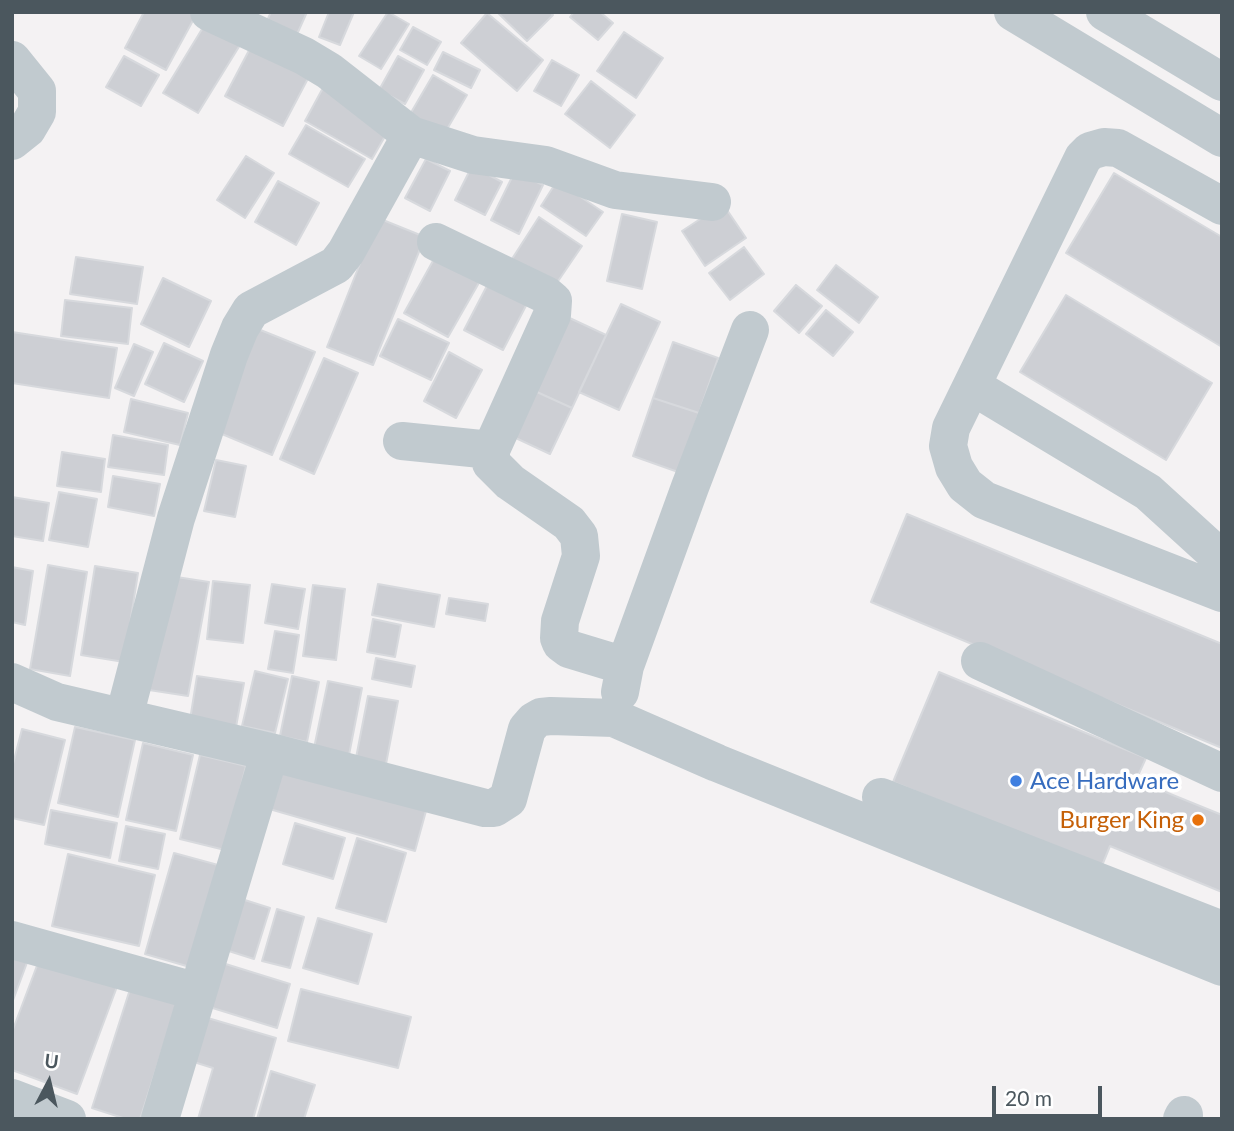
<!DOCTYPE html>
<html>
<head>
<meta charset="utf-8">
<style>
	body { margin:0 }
	#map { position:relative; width:1234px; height:1131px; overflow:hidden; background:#f4f2f3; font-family:Lato,sans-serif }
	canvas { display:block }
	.frame { position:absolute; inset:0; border:14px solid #4b575e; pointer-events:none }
	.north { position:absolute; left:14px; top:1047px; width:70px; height:70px; -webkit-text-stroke:5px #fff; paint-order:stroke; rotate:7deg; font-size:19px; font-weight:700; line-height:28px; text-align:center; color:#4b575e }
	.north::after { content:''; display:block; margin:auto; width:24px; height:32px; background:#4b575e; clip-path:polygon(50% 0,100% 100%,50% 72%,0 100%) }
	.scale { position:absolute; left:992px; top:1086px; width:110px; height:32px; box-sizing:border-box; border:4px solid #4b575e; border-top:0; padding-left:9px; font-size:21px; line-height:24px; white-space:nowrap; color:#4b575e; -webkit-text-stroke:5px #fff; paint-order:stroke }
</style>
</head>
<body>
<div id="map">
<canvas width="1234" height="1131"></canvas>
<div class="frame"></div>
<div class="north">U</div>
<div class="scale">20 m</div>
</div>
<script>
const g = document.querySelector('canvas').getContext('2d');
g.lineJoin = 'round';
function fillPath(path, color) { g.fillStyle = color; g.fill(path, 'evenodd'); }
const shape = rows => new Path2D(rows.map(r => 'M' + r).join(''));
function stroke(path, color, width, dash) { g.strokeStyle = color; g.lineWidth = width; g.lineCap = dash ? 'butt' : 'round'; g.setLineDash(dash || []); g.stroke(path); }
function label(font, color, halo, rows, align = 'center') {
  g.font = font + ' Lato,sans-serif'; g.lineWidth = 7; g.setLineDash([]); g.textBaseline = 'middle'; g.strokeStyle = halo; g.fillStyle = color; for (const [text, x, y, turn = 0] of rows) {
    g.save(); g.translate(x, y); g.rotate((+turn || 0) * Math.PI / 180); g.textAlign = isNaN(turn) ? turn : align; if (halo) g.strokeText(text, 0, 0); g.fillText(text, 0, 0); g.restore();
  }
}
const building = shape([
	[144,12,192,12,196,15,166,70,125,48,144,12],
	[271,12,307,12,294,41,264,27,271,12],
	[329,12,354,12,340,45,319,37,329,12],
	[388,12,409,24,381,69,359,56,388,12],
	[497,12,550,12,553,15,527,41,497,12],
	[574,12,600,12,613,23,598,40,570,17,574,12],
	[487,13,543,60,517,91,461,43,487,13],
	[210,16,245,37,198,113,163,93,210,16],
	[413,27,441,42,427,65,400,50,413,27],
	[624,32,663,58,636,98,597,71,624,32],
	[255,39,313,69,283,126,225,96,255,39],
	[443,52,480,70,471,88,434,70,443,52],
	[124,56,159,75,141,106,106,87,124,56],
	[398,56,424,70,405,104,379,90,398,56],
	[552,60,579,75,561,106,534,91,552,60],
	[433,75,467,95,443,136,409,116,433,75],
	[591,81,635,115,610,148,565,114,591,81],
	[324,86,392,124,372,159,305,121,324,86],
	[306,125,365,159,348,187,289,154,306,125],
	[246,156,274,173,245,218,217,200,246,156],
	[426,159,450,171,430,211,405,198,426,159],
	[472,166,502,182,485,215,455,200,472,166],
	[515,171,543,185,519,234,491,220,515,171],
	[1114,173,1222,237,1222,347,1066,253,1114,173],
	[278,181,319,203,296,245,255,222,278,181],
	[557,181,603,212,586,236,541,206,557,181],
	[723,204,746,238,705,266,682,231,723,204],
	[622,214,657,222,642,289,607,281,622,214],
	[539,217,582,246,552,290,510,262,539,217],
	[378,218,425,237,373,365,327,347,378,218],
	[744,247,764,274,730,300,709,273,744,247],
	[439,250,484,274,448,337,404,313,439,250],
	[76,257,143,267,137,304,70,294,76,257],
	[836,265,878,297,859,323,817,290,836,265],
	[163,278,211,301,189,347,141,324,163,278],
	[491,278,530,298,503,350,464,330,491,278],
	[796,285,822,306,799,333,774,311,796,285],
	[1066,295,1212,383,1166,460,1020,372,1066,295],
	[65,300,132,308,128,344,61,336,65,300],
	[621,304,660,322,619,410,579,392,621,304],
	[826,310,853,332,833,356,806,334,826,310],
	[561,314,606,335,572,408,526,387,561,314],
	[398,319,449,343,431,380,380,356,398,319],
	[253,327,315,352,272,455,210,429,253,327],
	[12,332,117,348,109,398,12,383,12,332],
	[673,342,718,358,699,413,653,398,673,342],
	[164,343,203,361,184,402,145,384,164,343],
	[134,344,153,352,134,396,115,388,134,344],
	[449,352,482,370,456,418,424,401,449,352],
	[324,358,358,373,314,474,280,459,324,358],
	[526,387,572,408,550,454,505,433,526,387],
	[653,398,699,413,678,472,633,456,653,398],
	[131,399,188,413,180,445,124,432,131,399],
	[113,435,168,445,164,475,108,467,113,435],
	[62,452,105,459,101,492,57,486,62,452],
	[216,460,246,466,235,517,204,511,216,460],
	[113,476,160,484,154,516,108,507,113,476],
	[59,492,97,499,88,547,49,540,59,492],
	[12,497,49,503,43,541,12,536,12,497],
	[907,514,1222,644,1222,748,871,602,907,514],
	[48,565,87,572,70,676,30,669,48,565],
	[95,566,138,573,124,662,81,655,95,566],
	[12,567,33,571,25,625,12,622,12,567],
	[170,576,209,582,188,696,149,690,170,576],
	[213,581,250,585,243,643,207,639,213,581],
	[272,584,305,589,298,629,265,623,272,584],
	[378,584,440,595,434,627,372,615,378,584],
	[313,585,345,589,336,660,303,656,313,585],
	[449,598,488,604,485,621,446,614,449,598],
	[373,619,401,625,395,657,367,652,373,619],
	[275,631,299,635,293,673,268,669,275,631],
	[376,658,415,666,411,687,372,679,376,658],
	[255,671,288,679,275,733,242,726,255,671],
	[939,672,1146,758,1136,780,1222,815,1222,892,1110,846,1101,868,893,782,939,672],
	[197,676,244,683,236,727,190,720,197,676],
	[292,676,319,682,307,742,280,736,292,676],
	[328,681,362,688,349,755,314,748,328,681],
	[368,696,398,701,386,764,356,758,368,696],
	[75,727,135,740,118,817,58,803,75,727],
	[22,729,65,740,44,825,12,818,12,768,22,729],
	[143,743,193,755,176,831,126,820,143,743],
	[200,755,246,766,225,850,180,839,200,755],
	[274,755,429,800,415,851,259,806,274,755],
	[51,810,117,823,110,858,45,844,51,810],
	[295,823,345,838,333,879,283,864,295,823],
	[126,826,165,834,158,869,119,861,126,826],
	[357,838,406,853,386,922,336,908,357,838],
	[174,853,218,865,190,967,145,954,174,853],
	[68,854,155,875,139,946,52,926,68,854],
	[229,895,270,908,254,959,213,946,229,895],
	[277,909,304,917,290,968,262,961,277,909],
	[318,918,372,934,358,984,303,968,318,918],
	[12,945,31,952,12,1003,12,945],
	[41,955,118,984,77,1094,12,1070,12,1032,41,955],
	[216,961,290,984,277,1028,203,1005,216,961],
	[132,983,179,998,140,1119,126,1119,92,1108,132,983],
	[301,989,411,1017,398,1068,288,1041,301,989],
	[194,1014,276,1038,253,1119,198,1119,213,1068,181,1058,194,1014],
	[271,1071,315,1085,304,1119,257,1119,271,1071]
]);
fillPath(building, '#cdcfd4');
stroke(building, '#d7d9dd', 2);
stroke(shape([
	[209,12,304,56,329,71,411,135],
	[1013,12,1222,138],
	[1105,12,1222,82],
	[12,60,37,91,37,112,27,129,12,141],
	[1222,206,1118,148,1104,147,1090,151,1083,158,951,428,948,446,954,467,965,485,984,500,1222,593],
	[436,242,546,295,553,301,552,315,491,450,491,463,510,482,569,523,579,536,581,556,560,621,559,638,561,643,569,649,625,666],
	[972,386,1148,492,1215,553,1222,568],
	[402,441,491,450],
	[980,661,1222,773],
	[12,682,57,702,270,752,485,808,494,808,508,799,527,729,534,721,541,717,551,716,614,718,717,763,1222,967],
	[620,692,625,666,690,487,750,330],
	[124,717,176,518,229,355,240,328,251,310,336,265,346,252,411,135,473,155,546,165,615,190,712,202],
	[881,797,1222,930],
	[12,940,198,992],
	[12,1098,67,1119],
	[160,1119,270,752],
	[1182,1119,1184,1115]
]), '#c1cacf', 38);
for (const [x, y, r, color] of [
	[1016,781,7,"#3f7fe0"],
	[1198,820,7,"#e8710a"]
]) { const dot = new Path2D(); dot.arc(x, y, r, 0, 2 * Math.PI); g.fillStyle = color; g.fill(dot); stroke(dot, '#fff', 2.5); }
label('24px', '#366cbe', '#fff', [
	["Ace Hardware",1030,781]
], 'left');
label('24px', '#c56008', '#fff', [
	["Burger King",1184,820]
], 'right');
</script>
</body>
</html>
